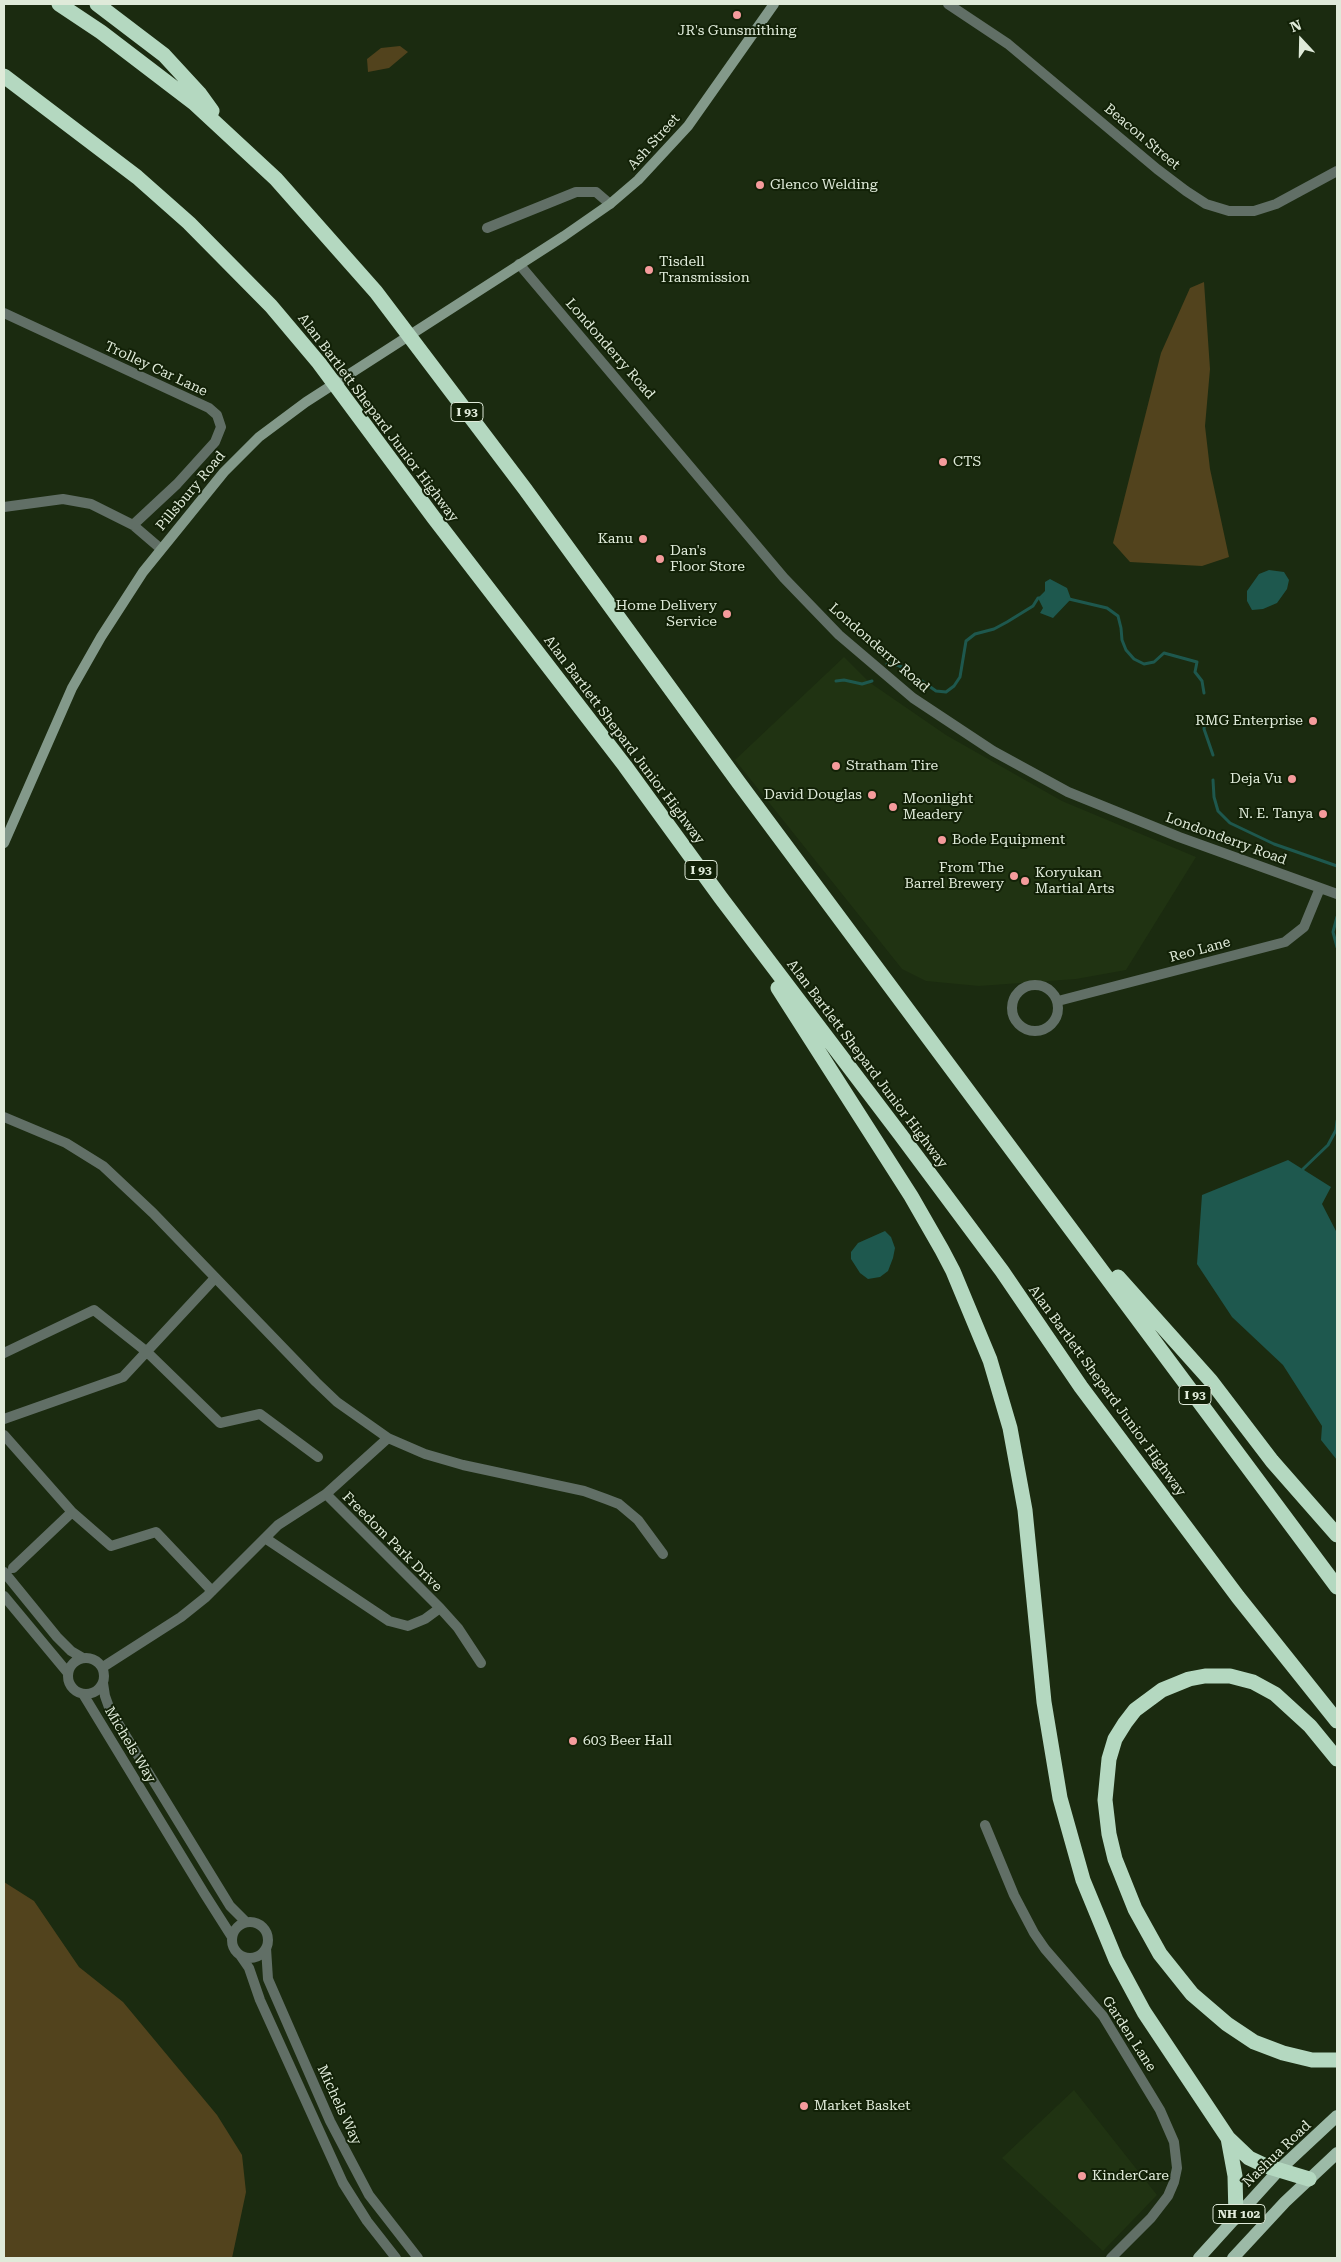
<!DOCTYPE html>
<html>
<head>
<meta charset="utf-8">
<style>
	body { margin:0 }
	#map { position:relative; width:1341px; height:2262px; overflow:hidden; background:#1b2b10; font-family:"Roboto Serif",serif }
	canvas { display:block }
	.frame { position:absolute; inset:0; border:5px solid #dfead9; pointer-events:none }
	.north { position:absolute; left:1276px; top:15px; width:50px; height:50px; -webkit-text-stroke:4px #122107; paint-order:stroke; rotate:339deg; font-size:14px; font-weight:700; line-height:20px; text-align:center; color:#dfead9 }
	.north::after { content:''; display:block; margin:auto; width:18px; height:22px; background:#dfead9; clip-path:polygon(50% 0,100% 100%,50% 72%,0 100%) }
</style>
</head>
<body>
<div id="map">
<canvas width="1341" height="2262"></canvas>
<div class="frame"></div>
<div class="north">N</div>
</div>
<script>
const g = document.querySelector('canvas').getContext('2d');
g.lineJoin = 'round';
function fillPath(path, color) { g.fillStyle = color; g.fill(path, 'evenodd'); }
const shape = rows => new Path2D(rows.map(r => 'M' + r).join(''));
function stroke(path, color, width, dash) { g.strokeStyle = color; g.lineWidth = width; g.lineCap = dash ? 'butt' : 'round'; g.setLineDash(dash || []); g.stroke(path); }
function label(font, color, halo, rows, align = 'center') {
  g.font = font + ' "Roboto Serif",serif'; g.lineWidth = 4; g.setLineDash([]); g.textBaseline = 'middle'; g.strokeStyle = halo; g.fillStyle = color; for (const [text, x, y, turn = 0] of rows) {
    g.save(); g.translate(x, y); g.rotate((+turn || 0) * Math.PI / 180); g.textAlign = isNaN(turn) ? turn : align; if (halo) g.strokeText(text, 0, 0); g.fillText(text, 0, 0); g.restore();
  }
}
fillPath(shape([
	[844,657,869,682,946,735,1062,801,1196,857,1126,970,1076,979,979,986,926,981,902,969,735,760],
	[1074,2090,1157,2195,1103,2251,1002,2158]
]), '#203312');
fillPath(shape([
	[400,46,408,52,389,68,368,72,367,59,381,48],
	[1204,282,1210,369,1205,426,1210,469,1229,557,1202,566,1130,562,1113,543,1161,353,1190,288],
	[4,1882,34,1901,79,1967,123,2002,217,2115,242,2155,246,2192,232,2258,4,2258]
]), '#52431d');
fillPath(shape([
	[1269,570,1284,572,1289,580,1287,589,1277,603,1263,609,1252,610,1247,601,1247,591,1259,574],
	[1050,579,1067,588,1071,599,1053,618,1040,613,1043,608,1038,598,1045,591,1045,582],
	[1288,1160,1331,1187,1322,1204,1337,1233,1337,1460,1321,1440,1322,1426,1283,1365,1232,1317,1197,1264,1202,1195],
	[885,1231,891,1237,895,1248,893,1258,888,1271,880,1277,868,1279,860,1273,851,1259,851,1252,858,1243]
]), '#1e584e');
stroke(shape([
	[1069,599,1107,608,1118,616,1121,628,1122,640,1126,650,1134,659,1144,664,1154,662,1164,653,1197,662,1195,672,1202,681,1204,693],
	[887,664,892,663,902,667,936,691,946,692,954,686,960,677,966,641,975,634,994,629,1007,622,1033,606,1038,598,1042,598],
	[836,681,844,680,862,684,872,681],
	[1205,720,1204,729,1213,755],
	[1213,780,1214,797,1218,811,1230,823,1274,844,1337,866],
	[1337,917,1333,932,1337,947],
	[1302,1172,1303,1169,1328,1145,1336,1130,1337,1121]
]), '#1e584e', 3);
stroke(shape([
	[948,4,1008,44,1157,169,1186,191,1206,204,1229,211,1254,211,1276,204,1337,171],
	[487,228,576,192,596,192,610,204],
	[519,264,784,578,839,635,913,698,993,751,1068,792,1179,837,1337,894],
	[4,313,209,408,217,415,221,427,215,442,177,484,133,525],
	[4,507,63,499,91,504,133,525,161,549],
	'1012 1008a23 23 0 1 1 46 0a23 23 0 1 1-46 0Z',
	[1058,1001,1285,942,1304,927,1320,888],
	[4,1117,66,1143,103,1166,153,1213,316,1382,337,1402,388,1438,425,1454,463,1465,584,1491,606,1499,619,1504,638,1520,663,1554],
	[4,1353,94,1310,147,1352,220,1423,260,1414,318,1457],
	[4,1419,123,1377,215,1278],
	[4,1435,72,1512,111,1546,156,1532,212,1591],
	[326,1494,440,1608,458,1628,481,1663],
	[265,1538,389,1621,408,1626,425,1619,440,1608],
	[13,1568,72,1512],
	[4,1572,57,1637,71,1651,83,1658],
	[4,1596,68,1673],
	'68 1676a18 18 0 1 1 36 0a18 18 0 1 1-36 0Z',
	[103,1667,181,1617,206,1597,278,1525,326,1494,388,1438],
	[103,1683,105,1696,110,1710,230,1906,246,1922],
	[83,1694,204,1893,232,1937],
	[985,1825,1014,1895,1034,1933,1045,1949,1103,2016,1160,2110,1174,2142,1177,2168,1174,2182,1168,2196,1151,2218,1111,2258],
	'232 1940a18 18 0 1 1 36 0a18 18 0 1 1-36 0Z',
	[266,1948,268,1979,330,2121,369,2195,418,2258],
	[240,1955,249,1968,260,2000,343,2183,367,2221,396,2258]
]), '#616f66', 10);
stroke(shape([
	[4,843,72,688,101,637,143,572,224,472,259,437,306,402,564,236,610,204,638,180,688,126,774,4]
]), '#83998a', 10);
stroke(shape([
	[1199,2258,1279,2170,1337,2116],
	[1233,2258,1285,2202,1337,2153]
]), '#9cbaa7', 12);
stroke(shape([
	[59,4,101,32,194,103,276,179,376,292,525,489,739,783,1337,1587],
	[97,4,164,55,199,93,212,111],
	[4,76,137,177,189,223,271,306,319,363,434,518,625,766,721,898,900,1134,1002,1271,1081,1387,1238,1597,1337,1721],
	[778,988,911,1196,942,1250,953,1271,990,1360,1010,1428,1025,1510,1044,1702,1060,1798,1083,1880,1116,1960,1144,2012,1228,2138,1249,2158,1266,2166,1309,2179],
	[1118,1277,1211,1381,1272,1461,1337,1535],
	[1337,1759,1310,1726,1275,1694,1253,1682,1230,1676,1205,1676,1189,1679,1162,1690,1135,1710,1125,1723,1115,1739,1109,1759,1105,1800,1109,1834,1115,1859,1135,1909,1160,1954,1192,1994,1227,2024,1254,2042,1283,2053,1312,2060,1337,2060],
	[1228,2138,1235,2176,1236,2217]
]), '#b4d8c0', 15);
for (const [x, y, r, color] of [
	[737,15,5,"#f59b9c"],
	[760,185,5,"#f59b9c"],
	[649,270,5,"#f59b9c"],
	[943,462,5,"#f59b9c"],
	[643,539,5,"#f59b9c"],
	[660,559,5,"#f59b9c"],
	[727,614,5,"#f59b9c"],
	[1313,721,5,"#f59b9c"],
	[836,766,5,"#f59b9c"],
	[1292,779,5,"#f59b9c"],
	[872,795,5,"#f59b9c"],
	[893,807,5,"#f59b9c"],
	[1323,814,5,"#f59b9c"],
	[942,840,5,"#f59b9c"],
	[1014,876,5,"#f59b9c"],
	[1025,881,5,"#f59b9c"],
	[573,1741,5,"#f59b9c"],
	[804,2106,5,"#f59b9c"],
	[1082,2176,5,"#f59b9c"]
]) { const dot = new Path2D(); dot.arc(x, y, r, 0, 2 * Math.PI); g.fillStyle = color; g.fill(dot); stroke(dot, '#122107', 2); }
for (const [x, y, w] of [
	[467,412,32],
	[701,870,32],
	[1195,1395,32],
	[1239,2214,52]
]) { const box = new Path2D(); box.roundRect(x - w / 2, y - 9.5, w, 19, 4); g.fillStyle = '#122107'; g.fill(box); stroke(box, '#dfead9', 1); }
label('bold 12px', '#dfead9', null, [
	["I 93",467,412],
	["I 93",701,870],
	["I 93",1195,1395],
	["NH 102",1239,2214]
]);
label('14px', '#dfead9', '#122107', [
	["JR's Gunsmithing",737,31,"center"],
	["Glenco Welding",770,185],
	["Tisdell",659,262],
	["Transmission",659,278],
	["CTS",953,462],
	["Kanu",633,539,"right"],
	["Dan's",670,551],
	["Floor Store",670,567],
	["Home Delivery",717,606,"right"],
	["Service",717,622,"right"],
	["RMG Enterprise",1303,721,"right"],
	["Stratham Tire",846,766],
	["Deja Vu",1282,779,"right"],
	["David Douglas",862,795,"right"],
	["Moonlight",903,799],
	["Meadery",903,815],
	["N. E. Tanya",1313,814,"right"],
	["Bode Equipment",952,840],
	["From The",1004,868,"right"],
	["Barrel Brewery",1004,884,"right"],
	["Koryukan",1035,873],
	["Martial Arts",1035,889],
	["603 Beer Hall",583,1741],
	["Market Basket",814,2106],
	["KinderCare",1092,2176]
], 'left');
label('14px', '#dfead9', '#122107', [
	["Beacon Street",1142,137,40],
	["Ash Street",654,142,-48],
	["Londonderry Road",610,349,49],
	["Trolley Car Lane",156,369,25],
	["Alan Bartlett Shepard Junior Highway",378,418,53],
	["Pillsbury Road",191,491,-50],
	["Londonderry Road",879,648,41],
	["Alan Bartlett Shepard Junior Highway",624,740,53],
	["Londonderry Road",1226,839,20],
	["Reo Lane",1200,950,-15],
	["Alan Bartlett Shepard Junior Highway",867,1064,53],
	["Alan Bartlett Shepard Junior Highway",1107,1391,54],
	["Freedom Park Drive",392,1542,45],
	["Michels Way",130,1745,59],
	["Garden Lane",1129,2034,57],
	["Michels Way",339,2105,65],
	["Nashua Road",1277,2154,-44]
]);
</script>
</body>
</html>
